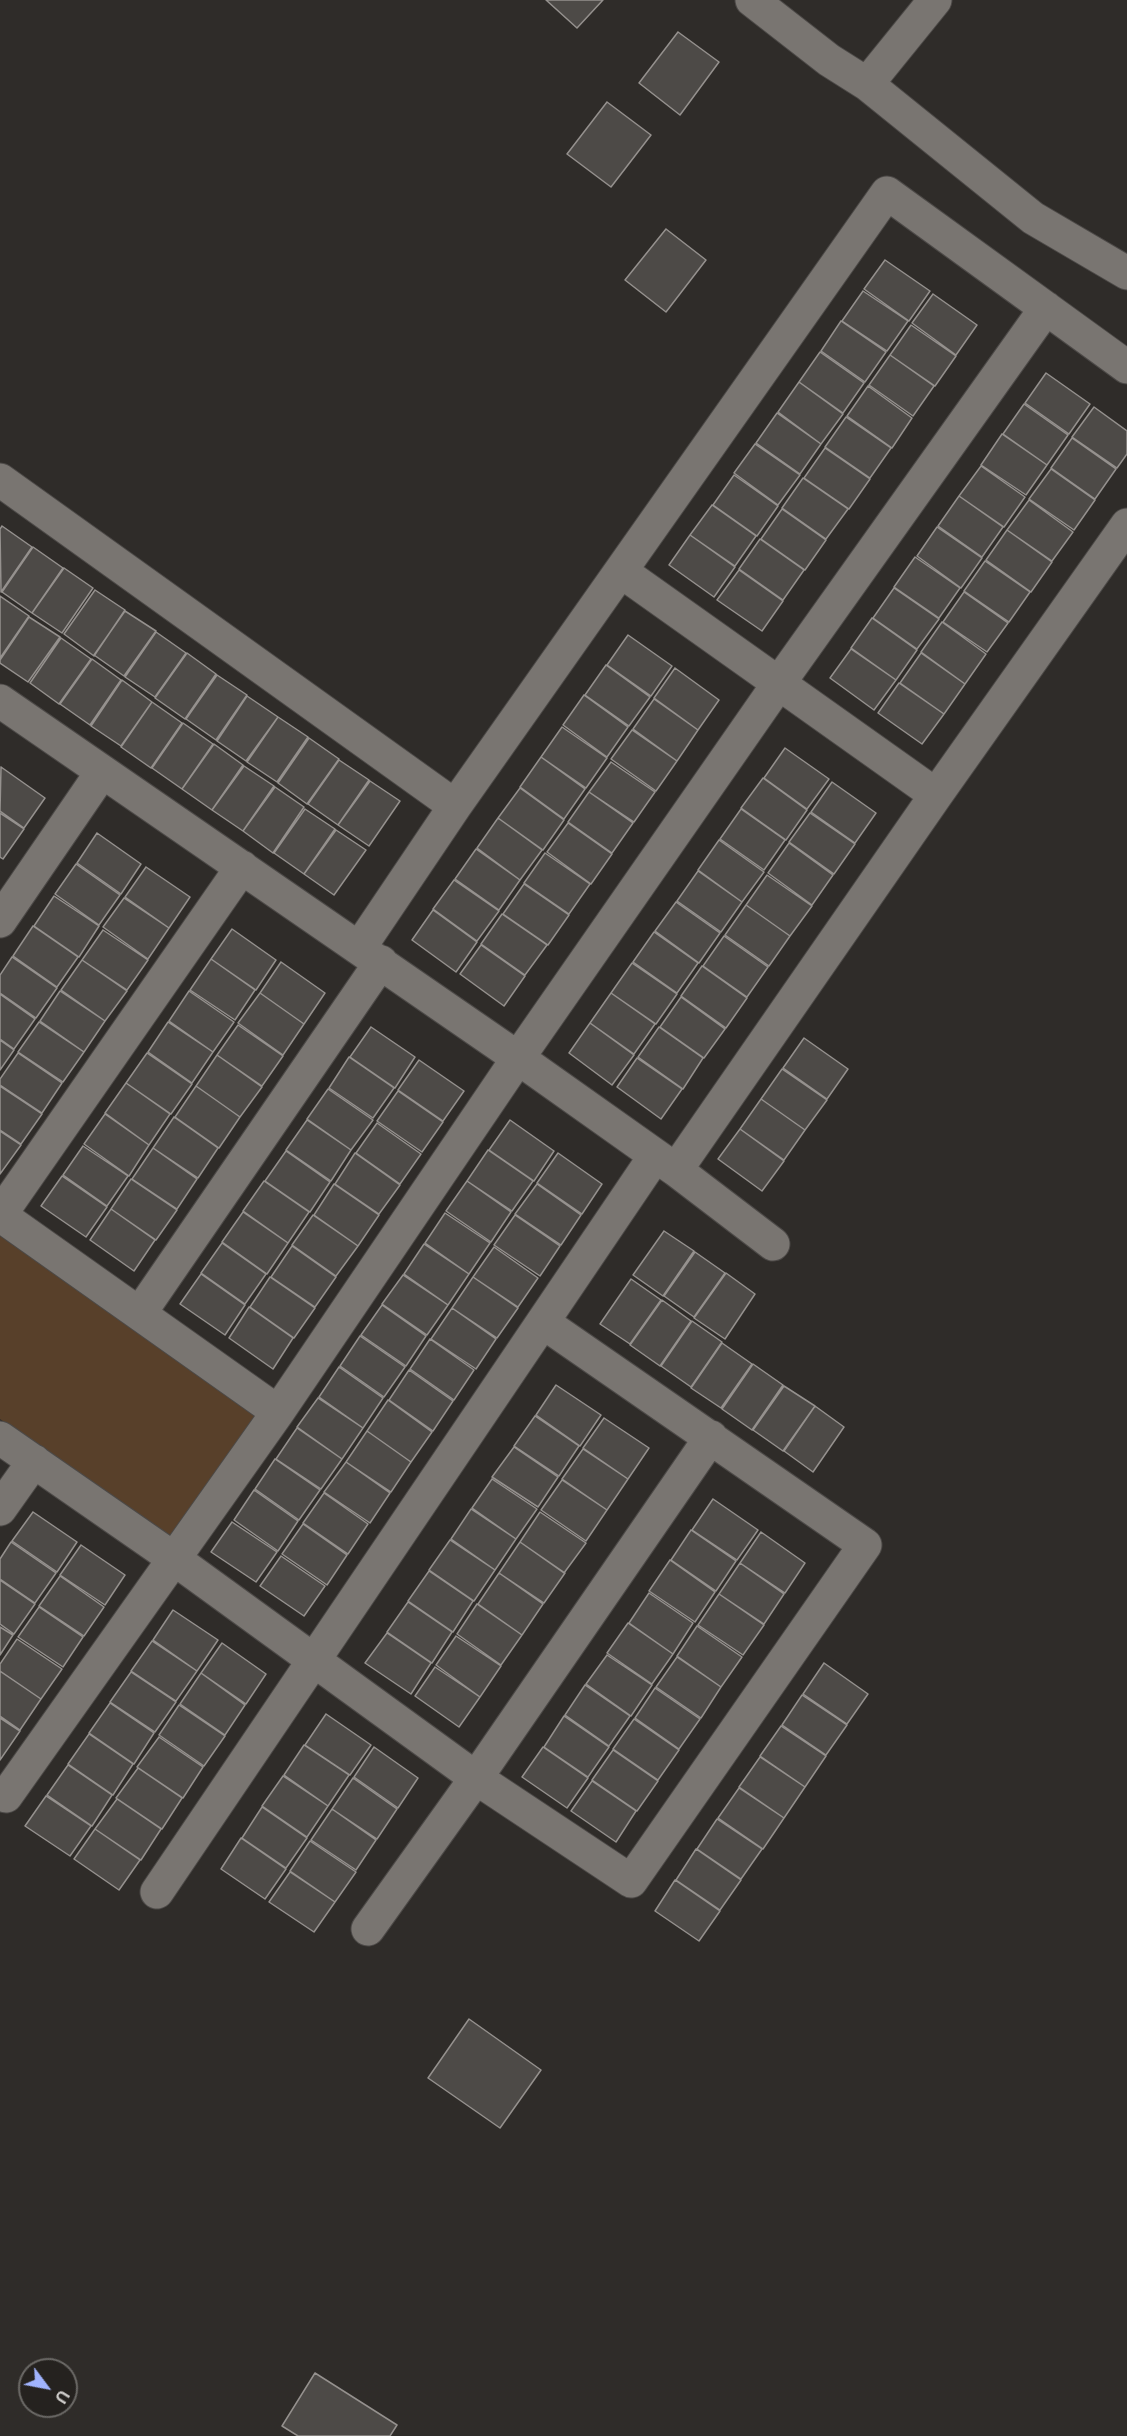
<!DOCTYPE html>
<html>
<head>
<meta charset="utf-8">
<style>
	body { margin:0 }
	#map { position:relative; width:1127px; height:2436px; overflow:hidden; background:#2f2c29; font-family:Arial,sans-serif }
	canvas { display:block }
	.north { position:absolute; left:18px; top:2358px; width:60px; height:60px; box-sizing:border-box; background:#25221f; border:2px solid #6b6966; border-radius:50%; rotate:122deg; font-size:16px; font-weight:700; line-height:24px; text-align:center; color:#d5d3d1 }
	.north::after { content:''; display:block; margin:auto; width:21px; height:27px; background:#a0b3fd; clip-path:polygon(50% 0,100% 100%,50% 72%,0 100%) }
</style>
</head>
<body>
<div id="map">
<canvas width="1127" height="2436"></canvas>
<div class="north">U</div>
</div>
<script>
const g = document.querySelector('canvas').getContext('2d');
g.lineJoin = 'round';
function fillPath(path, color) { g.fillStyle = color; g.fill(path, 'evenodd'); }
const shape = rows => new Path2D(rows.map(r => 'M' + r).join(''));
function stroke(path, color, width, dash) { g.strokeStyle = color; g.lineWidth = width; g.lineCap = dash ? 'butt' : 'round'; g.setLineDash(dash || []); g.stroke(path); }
fillPath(shape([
	[0,1236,257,1413,171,1537,0,1419]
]), '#58402a');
const building = shape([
	[546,0,603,0,577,28,546,0],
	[678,32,719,62,680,115,639,83,678,32],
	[607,102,651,135,611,187,567,154,607,102],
	[666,229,706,260,666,312,625,280,666,229],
	[885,260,930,291,909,321,864,289,885,260],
	[863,291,908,321,887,351,842,321,863,291],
	[933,294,977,325,956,355,912,323,933,294],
	[841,321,886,352,865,382,821,351,841,321],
	[911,325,956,356,935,386,890,355,911,325],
	[820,352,864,383,843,413,799,382,820,352],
	[890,355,934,386,913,416,869,385,890,355],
	[1046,373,1090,404,1069,434,1025,403,1046,373],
	[799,382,843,414,821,444,778,412,799,382],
	[868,386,912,418,892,448,847,416,868,386],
	[1024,404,1068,435,1047,465,1003,434,1024,404],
	[1094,407,1127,431,1127,454,1117,468,1072,437,1094,407],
	[777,413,821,444,800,474,756,443,777,413],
	[846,417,891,448,870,478,825,447,846,417],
	[1002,434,1047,465,1026,495,981,465,1002,434],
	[1072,438,1116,469,1095,499,1051,468,1072,438],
	[755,444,800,475,778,505,734,473,755,444],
	[825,448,870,479,849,509,804,478,825,448],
	[981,466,1025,497,1004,527,959,496,981,466],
	[1051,469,1095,500,1074,530,1029,499,1051,469],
	[734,475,778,506,757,536,713,505,734,475],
	[803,478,848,509,826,539,782,508,803,478],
	[959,496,1003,527,982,557,938,526,959,496],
	[1029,500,1073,532,1052,561,1007,530,1029,500],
	[712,505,756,536,735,566,690,535,712,505],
	[782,509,826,540,805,570,761,539,782,509],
	[2,526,32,547,1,592,0,529,2,526],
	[937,527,982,558,961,588,917,556,937,527],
	[1007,530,1052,562,1031,592,986,560,1007,530],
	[690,535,735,567,714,597,669,565,690,535],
	[760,539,804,570,783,600,739,569,760,539],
	[33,547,63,568,32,613,2,592,33,547],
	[915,557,960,588,939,618,894,587,915,557],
	[985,561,1030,592,1009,622,964,591,985,561],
	[64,568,93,588,62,633,32,613,64,568],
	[739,570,783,601,762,631,717,600,739,570],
	[894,588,939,619,917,649,873,618,894,588],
	[95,590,125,610,94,656,64,634,95,590],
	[964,592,1008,623,987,652,943,622,964,592],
	[0,596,29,616,0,658,0,596],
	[125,611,156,631,124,676,94,655,125,611],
	[29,617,60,637,28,682,0,663,0,660,29,617],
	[872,618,917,650,896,680,851,648,872,618],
	[942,622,986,654,965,684,921,652,942,622],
	[156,632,186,653,155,697,125,677,156,632],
	[628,635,672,666,651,696,607,665,628,635],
	[61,638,91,659,59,704,30,683,61,638],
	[851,649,896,680,874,710,830,678,851,649],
	[187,653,216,674,185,719,155,698,187,653],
	[921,653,965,684,944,714,900,683,921,653],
	[92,659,121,680,90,725,60,704,92,659],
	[606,665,650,697,629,726,585,695,606,665],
	[675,668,719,700,698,730,654,698,675,668],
	[217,675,247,695,216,740,186,719,217,675],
	[122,680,152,702,121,746,91,726,122,680],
	[899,683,944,714,922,744,878,713,899,683],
	[584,695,628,727,607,757,563,725,584,695],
	[247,696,278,717,246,761,217,741,247,696],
	[654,699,698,730,677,761,633,729,654,699],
	[152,702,182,723,151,768,121,747,152,702],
	[278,717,308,737,277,782,247,762,278,717],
	[183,723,213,744,182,789,152,768,183,723],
	[562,727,607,758,586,788,541,757,562,727],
	[632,730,677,761,656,791,611,759,632,730],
	[309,738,339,759,307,804,278,783,309,738],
	[214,744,243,765,212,810,182,789,214,744],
	[785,748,829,779,807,809,764,778,785,748],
	[541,757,585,789,564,819,520,787,541,757],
	[339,760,369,780,338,825,308,804,339,760],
	[611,762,655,792,634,822,589,792,611,762],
	[244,766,274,786,243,831,212,810,244,766],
	[1,767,45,798,24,828,0,811,1,767],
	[763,778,807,810,786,840,741,808,763,778],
	[370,781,400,801,369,846,338,825,370,781],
	[832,782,876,813,855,843,811,812,832,782],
	[275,787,304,807,273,853,243,831,275,787],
	[520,788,564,820,543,850,498,818,520,788],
	[589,792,633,823,612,853,568,822,589,792],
	[305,809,335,829,304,874,274,853,305,809],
	[741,809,785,840,764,870,720,839,741,809],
	[0,813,24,829,3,859,0,857,0,813],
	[810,813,855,844,834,874,789,842,810,813],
	[498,818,542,850,520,880,477,848,498,818],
	[568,823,612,854,591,884,547,852,568,823],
	[336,830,366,850,334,895,304,874,336,830],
	[97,833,141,864,121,894,77,863,97,833],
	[719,840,764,872,742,902,698,870,719,840],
	[789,843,833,875,812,905,768,873,789,843],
	[476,849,520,880,499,910,455,879,476,849],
	[545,853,590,884,569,914,524,883,545,853],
	[76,864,120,895,99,925,55,894,76,864],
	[146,867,190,897,169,928,125,897,146,867],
	[698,871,742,902,721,932,677,901,698,871],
	[767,875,812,906,790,936,746,905,767,875],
	[454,880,499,911,477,941,433,909,454,880],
	[524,884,569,915,548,945,503,914,524,884],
	[54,896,99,926,79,957,34,926,54,896],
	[124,898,169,928,148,959,103,927,124,898],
	[676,902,720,933,699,963,655,931,676,902],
	[746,905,790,936,769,966,725,935,746,905],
	[433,910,477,942,456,972,412,940,433,910],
	[502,914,547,945,525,975,481,944,502,914],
	[33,926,78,957,57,987,13,956,33,926],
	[232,929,276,960,256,990,211,959,232,929],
	[103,930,148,960,127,990,82,960,103,930],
	[654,932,698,963,677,993,633,962,654,932],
	[724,936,768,967,747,997,703,966,724,936],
	[481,945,525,976,504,1006,460,974,481,945],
	[12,957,57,988,36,1018,0,993,0,975,12,957],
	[211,959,255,990,235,1020,190,990,211,959],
	[82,960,127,991,105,1021,61,990,82,960],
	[281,962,325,993,304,1024,260,993,281,962],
	[632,963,677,994,656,1024,611,993,632,963],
	[702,966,747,998,726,1028,681,996,702,966],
	[60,991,105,1021,84,1052,40,1021,60,991],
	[189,991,234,1022,213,1052,169,1021,189,991],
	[260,993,304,1024,283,1055,238,1023,260,993],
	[611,993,655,1024,634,1054,590,1023,611,993],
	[0,994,35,1019,14,1049,0,1039,0,994],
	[681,997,725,1029,704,1058,660,1027,681,997],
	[39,1022,84,1052,63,1082,18,1052,39,1022],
	[168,1022,213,1052,192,1083,148,1052,168,1022],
	[590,1023,634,1055,612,1085,569,1053,590,1023],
	[238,1025,283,1056,262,1086,217,1055,238,1025],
	[371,1027,415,1057,395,1088,350,1057,371,1027],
	[659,1027,703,1058,683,1089,638,1057,659,1027],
	[804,1038,848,1069,827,1099,783,1068,804,1038],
	[0,1040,14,1050,0,1070,0,1040],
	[18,1053,62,1083,42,1113,0,1085,0,1079,18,1053],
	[147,1053,192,1084,171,1114,126,1083,147,1053],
	[217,1055,262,1087,240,1117,196,1086,217,1055],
	[349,1057,394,1088,373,1118,329,1088,349,1057],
	[637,1058,682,1089,661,1119,617,1087,637,1058],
	[419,1060,464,1091,443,1121,398,1090,419,1060],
	[782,1069,827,1100,805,1130,761,1099,782,1069],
	[126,1083,170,1114,149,1145,105,1113,126,1083],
	[0,1086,42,1114,21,1144,0,1130,0,1086],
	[196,1086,240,1117,219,1148,175,1117,196,1086],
	[328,1089,373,1120,351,1150,307,1119,328,1089],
	[398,1091,443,1122,422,1152,377,1121,398,1091],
	[761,1099,805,1130,784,1160,740,1129,761,1099],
	[105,1114,149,1145,129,1176,84,1144,105,1114],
	[174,1117,218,1148,198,1178,153,1148,174,1117],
	[307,1120,351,1150,331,1181,286,1150,307,1120],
	[510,1120,554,1151,534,1181,489,1150,510,1120],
	[377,1123,421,1154,400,1184,356,1153,377,1123],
	[740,1129,784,1161,762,1191,718,1159,740,1129],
	[0,1131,21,1145,0,1174,0,1131],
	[83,1146,128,1176,107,1206,63,1175,83,1146],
	[153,1148,197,1179,177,1209,132,1179,153,1148],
	[488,1150,533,1181,512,1211,467,1181,488,1150],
	[286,1151,330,1182,310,1212,265,1181,286,1151],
	[355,1153,400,1185,379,1214,335,1184,355,1153],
	[558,1153,602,1184,582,1214,537,1183,558,1153],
	[62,1176,107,1207,86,1237,41,1206,62,1176],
	[131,1179,177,1210,156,1240,111,1209,131,1179],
	[264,1181,309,1212,288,1243,243,1211,264,1181],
	[467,1181,511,1212,491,1242,446,1211,467,1181],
	[334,1184,379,1215,358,1246,314,1215,334,1184],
	[537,1184,581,1215,561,1245,515,1214,537,1184],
	[111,1209,155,1240,134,1271,90,1240,111,1209],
	[243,1212,288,1243,267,1274,222,1242,243,1212],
	[445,1213,490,1243,469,1274,425,1243,445,1213],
	[313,1215,358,1246,336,1276,292,1245,313,1215],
	[515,1215,560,1246,540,1276,494,1245,515,1215],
	[664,1231,694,1251,663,1296,633,1275,664,1231],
	[222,1243,266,1274,245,1304,201,1273,222,1243],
	[424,1244,469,1274,448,1305,404,1274,424,1244],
	[292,1246,336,1277,315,1307,271,1277,292,1246],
	[494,1247,538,1278,518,1307,473,1277,494,1247],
	[695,1252,725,1273,694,1317,664,1296,695,1252],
	[726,1273,755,1294,725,1339,694,1318,726,1273],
	[201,1274,245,1305,225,1335,180,1304,201,1274],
	[403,1275,448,1305,427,1335,382,1304,403,1275],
	[270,1277,315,1308,294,1338,250,1307,270,1277],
	[473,1277,518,1308,497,1338,452,1308,473,1277],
	[631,1279,661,1300,630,1344,600,1324,631,1279],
	[662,1300,691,1321,660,1366,630,1345,662,1300],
	[382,1305,426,1336,406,1366,361,1335,382,1305],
	[249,1307,293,1338,273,1369,229,1338,249,1307],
	[452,1308,496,1339,476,1369,431,1339,452,1308],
	[692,1321,722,1342,691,1387,661,1366,692,1321],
	[360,1336,405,1367,384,1397,340,1366,360,1336],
	[430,1339,474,1370,454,1400,410,1369,430,1339],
	[722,1343,752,1364,721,1408,691,1388,722,1343],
	[753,1364,783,1385,752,1430,722,1409,753,1364],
	[339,1367,383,1398,363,1428,319,1397,339,1367],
	[409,1370,453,1401,433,1431,389,1400,409,1370],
	[556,1385,601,1415,580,1446,536,1415,556,1385],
	[784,1386,815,1406,783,1451,753,1430,784,1386],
	[318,1398,363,1428,342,1459,297,1427,318,1398],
	[388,1400,432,1432,411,1462,367,1431,388,1400],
	[815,1406,844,1427,813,1472,784,1451,815,1406],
	[535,1416,579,1446,559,1476,514,1446,535,1416],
	[604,1418,649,1448,628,1479,583,1448,604,1418],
	[297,1428,342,1459,321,1489,276,1459,297,1428],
	[367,1431,411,1462,391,1492,346,1462,367,1431],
	[514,1447,558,1477,538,1507,492,1477,514,1447],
	[583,1449,628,1479,607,1510,562,1479,583,1449],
	[275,1459,320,1490,299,1520,255,1489,275,1459],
	[346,1462,390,1493,370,1523,324,1492,346,1462],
	[492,1479,537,1509,516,1539,472,1508,492,1479],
	[562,1480,607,1510,586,1541,541,1510,562,1480],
	[254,1490,298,1521,278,1551,234,1520,254,1490],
	[324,1493,368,1524,348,1554,303,1523,324,1493],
	[713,1499,758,1530,737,1560,692,1530,713,1499],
	[471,1509,516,1539,495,1570,451,1539,471,1509],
	[33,1512,77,1542,57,1572,12,1541,33,1512],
	[540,1512,586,1543,564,1573,520,1542,540,1512],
	[232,1522,277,1552,256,1582,211,1552,232,1522],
	[303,1524,347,1555,327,1585,282,1554,303,1524],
	[691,1530,736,1561,716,1591,671,1560,691,1530],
	[761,1532,805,1563,785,1593,740,1563,761,1532],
	[450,1540,495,1570,474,1601,429,1570,450,1540],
	[11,1542,56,1573,35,1603,0,1579,0,1559,11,1542],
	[520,1542,565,1573,544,1603,499,1573,520,1542],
	[81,1545,125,1575,105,1605,60,1575,81,1545],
	[281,1556,325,1586,304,1616,260,1586,281,1556],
	[670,1560,715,1592,695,1622,649,1591,670,1560],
	[740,1563,784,1594,764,1624,719,1594,740,1563],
	[429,1571,473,1601,453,1632,408,1601,429,1571],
	[499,1573,543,1604,522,1635,478,1604,499,1573],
	[60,1576,104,1607,84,1636,39,1606,60,1576],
	[0,1580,35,1604,14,1634,0,1624,0,1580],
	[649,1593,693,1623,673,1654,629,1623,649,1593],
	[719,1594,764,1625,743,1655,698,1625,719,1594],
	[408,1602,452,1632,432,1663,387,1632,408,1602],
	[477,1604,522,1635,501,1665,457,1634,477,1604],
	[39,1607,83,1637,63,1667,18,1637,39,1607],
	[173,1610,218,1640,197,1671,153,1640,173,1610],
	[628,1623,673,1654,652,1684,607,1653,628,1623],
	[697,1626,742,1657,721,1687,677,1656,697,1626],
	[0,1627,13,1635,0,1655,0,1627],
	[387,1633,431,1663,411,1694,365,1663,387,1633],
	[456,1636,501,1666,480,1697,436,1665,456,1636],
	[17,1639,62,1669,41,1699,0,1671,0,1664,17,1639],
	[152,1641,197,1671,176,1701,131,1671,152,1641],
	[222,1643,266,1674,246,1704,201,1673,222,1643],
	[607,1655,652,1685,631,1716,586,1684,607,1655],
	[677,1657,721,1687,701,1718,656,1687,677,1657],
	[824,1663,868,1694,847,1724,803,1694,824,1663],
	[435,1667,480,1697,459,1727,415,1696,435,1667],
	[0,1671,41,1699,20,1730,0,1716,0,1671],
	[131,1672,176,1702,155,1732,110,1702,131,1672],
	[201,1673,245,1705,225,1735,180,1704,201,1673],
	[585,1685,630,1716,609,1746,565,1715,585,1685],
	[655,1688,700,1719,679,1749,635,1718,655,1688],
	[802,1695,847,1725,826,1755,782,1725,802,1695],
	[110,1703,154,1733,134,1764,89,1733,110,1703],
	[179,1705,225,1736,204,1766,159,1735,179,1705],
	[326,1714,371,1745,350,1775,305,1745,326,1714],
	[564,1716,609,1747,588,1777,544,1747,564,1716],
	[0,1718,20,1731,0,1760,0,1718],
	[634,1719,679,1750,658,1780,613,1749,634,1719],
	[781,1726,826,1756,805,1787,760,1756,781,1726],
	[89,1734,133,1764,113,1795,68,1764,89,1734],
	[159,1737,203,1767,183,1798,137,1767,159,1737],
	[304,1745,349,1775,328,1806,284,1775,304,1745],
	[374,1747,418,1778,398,1808,354,1777,374,1747],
	[543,1747,588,1778,567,1808,522,1777,543,1747],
	[613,1750,658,1781,637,1811,592,1780,613,1750],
	[760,1757,805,1787,784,1818,739,1787,760,1757],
	[68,1765,112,1795,92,1826,47,1795,68,1765],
	[138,1768,182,1798,162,1829,116,1798,138,1768],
	[283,1776,328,1806,307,1837,262,1806,283,1776],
	[353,1778,397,1809,377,1839,332,1809,353,1778],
	[592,1781,636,1811,616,1842,571,1811,592,1781],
	[739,1788,784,1818,763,1849,718,1818,739,1788],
	[46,1796,91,1826,70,1856,25,1826,46,1796],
	[117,1799,161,1829,141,1860,95,1829,117,1799],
	[262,1807,307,1838,286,1868,242,1838,262,1807],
	[332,1809,376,1840,356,1870,311,1840,332,1809],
	[717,1819,762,1849,741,1879,697,1849,717,1819],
	[95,1829,140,1860,119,1890,74,1859,95,1829],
	[241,1838,286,1869,265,1899,221,1869,241,1838],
	[310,1841,356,1872,335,1902,290,1871,310,1841],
	[696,1849,741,1880,720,1910,676,1880,696,1849],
	[290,1872,335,1902,314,1932,269,1902,290,1872],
	[675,1880,720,1911,699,1941,655,1911,675,1880],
	[469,2019,541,2070,500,2128,428,2078,469,2019],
	[315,2373,397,2425,390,2436,298,2436,282,2426,315,2373]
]);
fillPath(building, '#4d4a47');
stroke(building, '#95918e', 1.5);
const street = shape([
	[752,0,829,60,867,84,1033,218,1127,273],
	[867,84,935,0],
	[0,480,455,806],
	[622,572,936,795],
	[0,701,518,1058,676,1170,773,1244],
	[0,921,102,772],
	[360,947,455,806,887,193,1127,367],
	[676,1170,936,795,1127,525],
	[0,1215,242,867],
	[0,1215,278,1412],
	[140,1313,381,962],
	[0,1438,173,1558,476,1778,631,1881,865,1545,544,1323],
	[0,1509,34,1461],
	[6,1796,278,1412,518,1058,779,683,1046,308],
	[157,1892,655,1156],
	[368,1929,476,1778,711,1437]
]);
stroke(street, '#4c4947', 35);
stroke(street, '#797571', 33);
</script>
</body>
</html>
